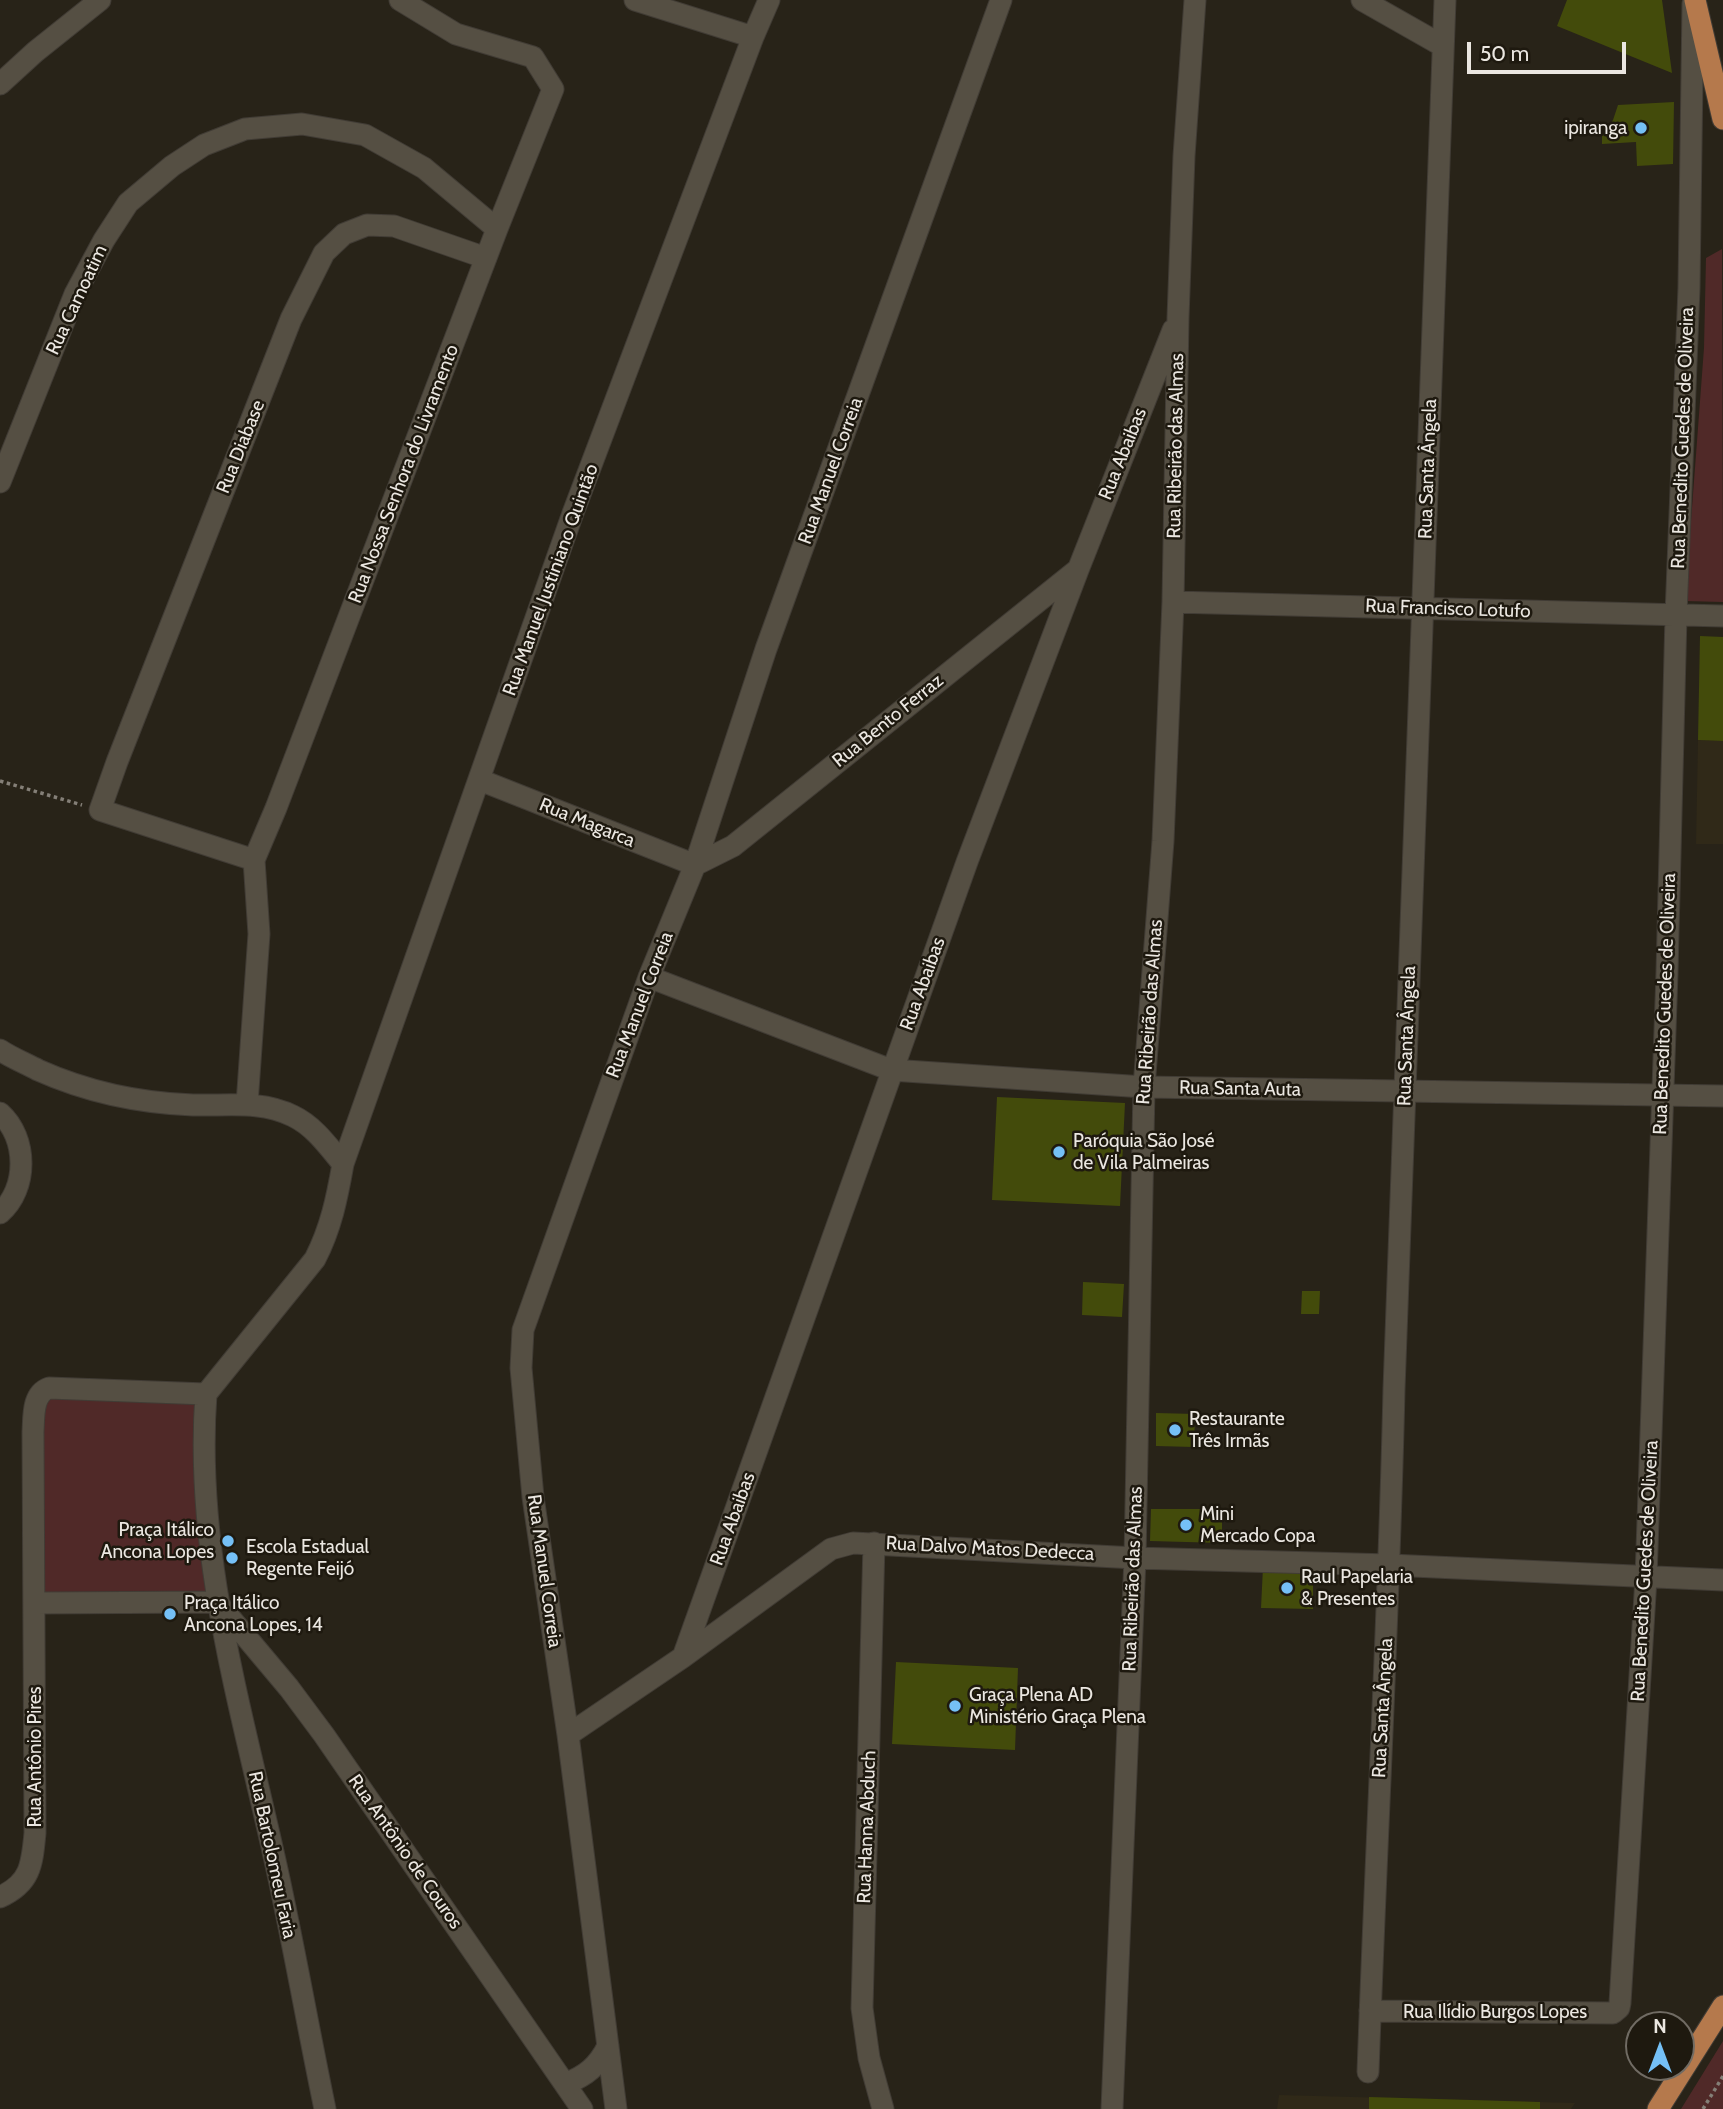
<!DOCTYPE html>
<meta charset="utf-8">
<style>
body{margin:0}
#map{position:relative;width:1723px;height:2109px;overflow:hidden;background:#282318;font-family:Cabin,sans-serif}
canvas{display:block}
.north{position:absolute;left:1625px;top:2011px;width:70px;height:70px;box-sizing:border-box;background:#1e190f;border:2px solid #706b63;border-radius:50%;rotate:0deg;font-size:19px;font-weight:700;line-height:28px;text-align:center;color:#ebe7e1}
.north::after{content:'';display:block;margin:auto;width:24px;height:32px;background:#75c0f6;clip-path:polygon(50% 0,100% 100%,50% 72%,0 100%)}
.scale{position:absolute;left:1467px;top:42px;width:159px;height:32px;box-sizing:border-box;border:4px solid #ebe7e1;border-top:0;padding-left:9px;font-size:21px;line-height:24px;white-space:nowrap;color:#ebe7e1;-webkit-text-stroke:5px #1e190f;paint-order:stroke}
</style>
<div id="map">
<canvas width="1723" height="2109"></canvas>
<div class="north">N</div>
<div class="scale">50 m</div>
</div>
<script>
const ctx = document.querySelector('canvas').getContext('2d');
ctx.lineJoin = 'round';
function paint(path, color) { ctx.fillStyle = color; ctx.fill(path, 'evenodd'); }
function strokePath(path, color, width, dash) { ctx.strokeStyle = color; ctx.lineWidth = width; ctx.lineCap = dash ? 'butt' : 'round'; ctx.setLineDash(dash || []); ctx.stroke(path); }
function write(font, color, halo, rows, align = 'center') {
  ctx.font = font + ' Cabin,sans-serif'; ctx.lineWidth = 5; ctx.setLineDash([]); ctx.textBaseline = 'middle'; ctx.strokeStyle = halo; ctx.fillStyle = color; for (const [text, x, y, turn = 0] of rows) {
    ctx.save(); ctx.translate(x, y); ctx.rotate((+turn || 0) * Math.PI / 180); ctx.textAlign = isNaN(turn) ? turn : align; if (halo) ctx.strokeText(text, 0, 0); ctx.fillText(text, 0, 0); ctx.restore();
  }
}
const built = new Path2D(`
 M1698,740L1723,741V844H1696Z
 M1279,2095L1575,2103L1571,2109H1277Z`);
const green = new Path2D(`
 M1722,249L1723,602L1685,601L1704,348L1706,258Z
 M42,1390L206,1394L217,1602L34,1603Z
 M1723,2041V2109H1681Z`);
const building = new Path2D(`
 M1567,0H1662L1672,73L1557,26Z
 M1674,102L1673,164L1637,166L1636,142L1602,144V136L1613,120L1618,105Z
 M1700,636L1723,637V741L1698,740Z
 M997,1097L1125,1103L1120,1206L992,1200Z
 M1083,1282L1124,1284L1122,1317L1082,1315Z
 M1302,1291H1320L1319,1314H1301Z
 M1156,1413L1195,1414L1194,1447L1156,1446Z
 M1151,1509H1222V1543L1150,1541Z
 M1263,1567L1313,1568V1609L1261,1608Z
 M896,1662L1018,1668L1015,1750L892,1744Z
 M1369,2097L1540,2102V2109H1369Z`);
const path = new Path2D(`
 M0,781L82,805
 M1703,2109L1723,2076`);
const minor = new Path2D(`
 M635,0L753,37
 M1362,0L1443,46
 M0,84L35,52L100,0
 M0,482L75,294L104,240L128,203L172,166L204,145L245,129L302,124L365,135L424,168L497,229
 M1173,602L1723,616
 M480,780L695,865L733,846L1076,571
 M254,860L100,810L117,762L291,319L324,253L344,234L367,225L394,226L486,258
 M649,977L891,1070L1144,1087L1723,1096
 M0,1050C12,1058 25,1063 38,1070C87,1092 138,1103 193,1105C227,1106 261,1100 293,1116C314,1126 328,1146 343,1164C337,1198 331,1228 315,1259L206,1394
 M247,1104L259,934L254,860L276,808L497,229L553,89L533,57L456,34L400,0
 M0,1113C28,1138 28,1189 0,1213
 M343,1164L573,513L753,37L769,0
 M206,1394C194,1555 242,1710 276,1865C294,1946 308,2028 325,2109
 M874,1543L862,2008L869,2058L883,2109
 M34,1603L217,1602
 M221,1607L289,1688L324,1735L582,2109
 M683,1657L967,862L1078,570L1173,330
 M568,1735L683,1657L831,1549L853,1543L1135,1558L1390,1565L1723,1580
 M0,1897C31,1883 32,1864 35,1833L33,1432C34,1417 32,1394 49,1388L206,1394
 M1370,2011L1613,2013L1619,2008L1620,2003L1646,1578L1667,973L1676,615L1689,288L1693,4
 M1368,2072C1376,1844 1389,1617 1394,1389L1445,0
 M565,2084C586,2076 598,2066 608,2046
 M616,2109L568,1735L533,1497L521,1368L523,1330L649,977L695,865L766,649L1001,0
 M1112,2109L1135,1558L1144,1087L1163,841L1173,602L1178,318L1184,156L1195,0`);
const major = new Path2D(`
 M1695,0L1723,119
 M1658,2109L1723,2006`);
const markers = [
 [1641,128,7,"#75c0f6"],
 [1059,1152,7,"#75c0f6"],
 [1175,1430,7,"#75c0f6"],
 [1186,1525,7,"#75c0f6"],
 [228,1541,7,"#75c0f6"],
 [232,1558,7,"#75c0f6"],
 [1287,1588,7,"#75c0f6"],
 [170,1614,7,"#75c0f6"],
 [955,1706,7,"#75c0f6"]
];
const poiNames = [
 ["ipiranga",1627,128,"right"],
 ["Paróquia São José",1073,1141],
 ["de Vila Palmeiras",1073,1163],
 ["Restaurante",1189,1419],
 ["Três Irmãs",1189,1441],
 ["Mini",1200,1514],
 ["Mercado Copa",1200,1536],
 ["Praça Itálico",214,1530,"right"],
 ["Ancona Lopes",214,1552,"right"],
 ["Escola Estadual",246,1547],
 ["Regente Feijó",246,1569],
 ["Raul Papelaria",1301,1577],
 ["& Presentes",1301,1599],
 ["Praça Itálico",184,1603],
 ["Ancona Lopes, 14",184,1625],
 ["Graça Plena AD",969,1695],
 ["Ministério Graça Plena",969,1717]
];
const streetNames = [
 ["Rua Camoatim",77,300,-65],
 ["Rua Benedito Guedes de Oliveira",1683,438,-88],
 ["Rua Ribeirão das Almas",1176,446,-89],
 ["Rua Diabase",241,447,-68],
 ["Rua Abaibas",1123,454,-68],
 ["Rua Santa Ângela",1428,469,-88],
 ["Rua Manuel Correia",831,471,-70],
 ["Rua Nossa Senhora do Livramento",404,474,-69],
 ["Rua Manuel Justiniano Quintão",551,580,-70],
 ["Rua Francisco Lotufo",1448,609,2],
 ["Rua Bento Ferraz",888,721,-39],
 ["Rua Magarca",587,823,22],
 ["Rua Abaibas",923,984,-70],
 ["Rua Benedito Guedes de Oliveira",1665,1004,-88],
 ["Rua Manuel Correia",640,1005,-69],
 ["Rua Ribeirão das Almas",1150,1012,-86],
 ["Rua Santa Ângela",1407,1036,-88],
 ["Rua Santa Auta",1240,1089,1],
 ["Rua Abaibas",733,1519,-70],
 ["Rua Dalvo Matos Dedecca",990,1549,3],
 ["Rua Manuel Correia",544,1571,82],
 ["Rua Benedito Guedes de Oliveira",1645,1571,-87],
 ["Rua Ribeirão das Almas",1133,1579,-88],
 ["Rua Santa Ângela",1383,1708,-87],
 ["Rua Antônio Pires",35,1757,-90],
 ["Rua Hanna Abduch",867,1827,-88],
 ["Rua Antônio de Couros",405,1852,55],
 ["Rua Bartolomeu Faria",272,1855,78],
 ["Rua Ilídio Burgos Lopes",1495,2012]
];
paint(built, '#302918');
paint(green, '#502928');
paint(building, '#434b0b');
strokePath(minor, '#413c35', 23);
strokePath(major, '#413c35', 23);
strokePath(path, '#847f77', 3.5, [3.5, 3.5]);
strokePath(minor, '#554f43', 21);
strokePath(major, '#b5794c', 21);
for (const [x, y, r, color] of markers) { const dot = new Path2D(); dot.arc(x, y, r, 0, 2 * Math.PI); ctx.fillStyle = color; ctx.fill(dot); strokePath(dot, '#1e190f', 2.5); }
write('19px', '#ebe7e1', '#1e190f', poiNames, 'left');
write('19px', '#ebe7e1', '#1e190f', streetNames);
</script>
